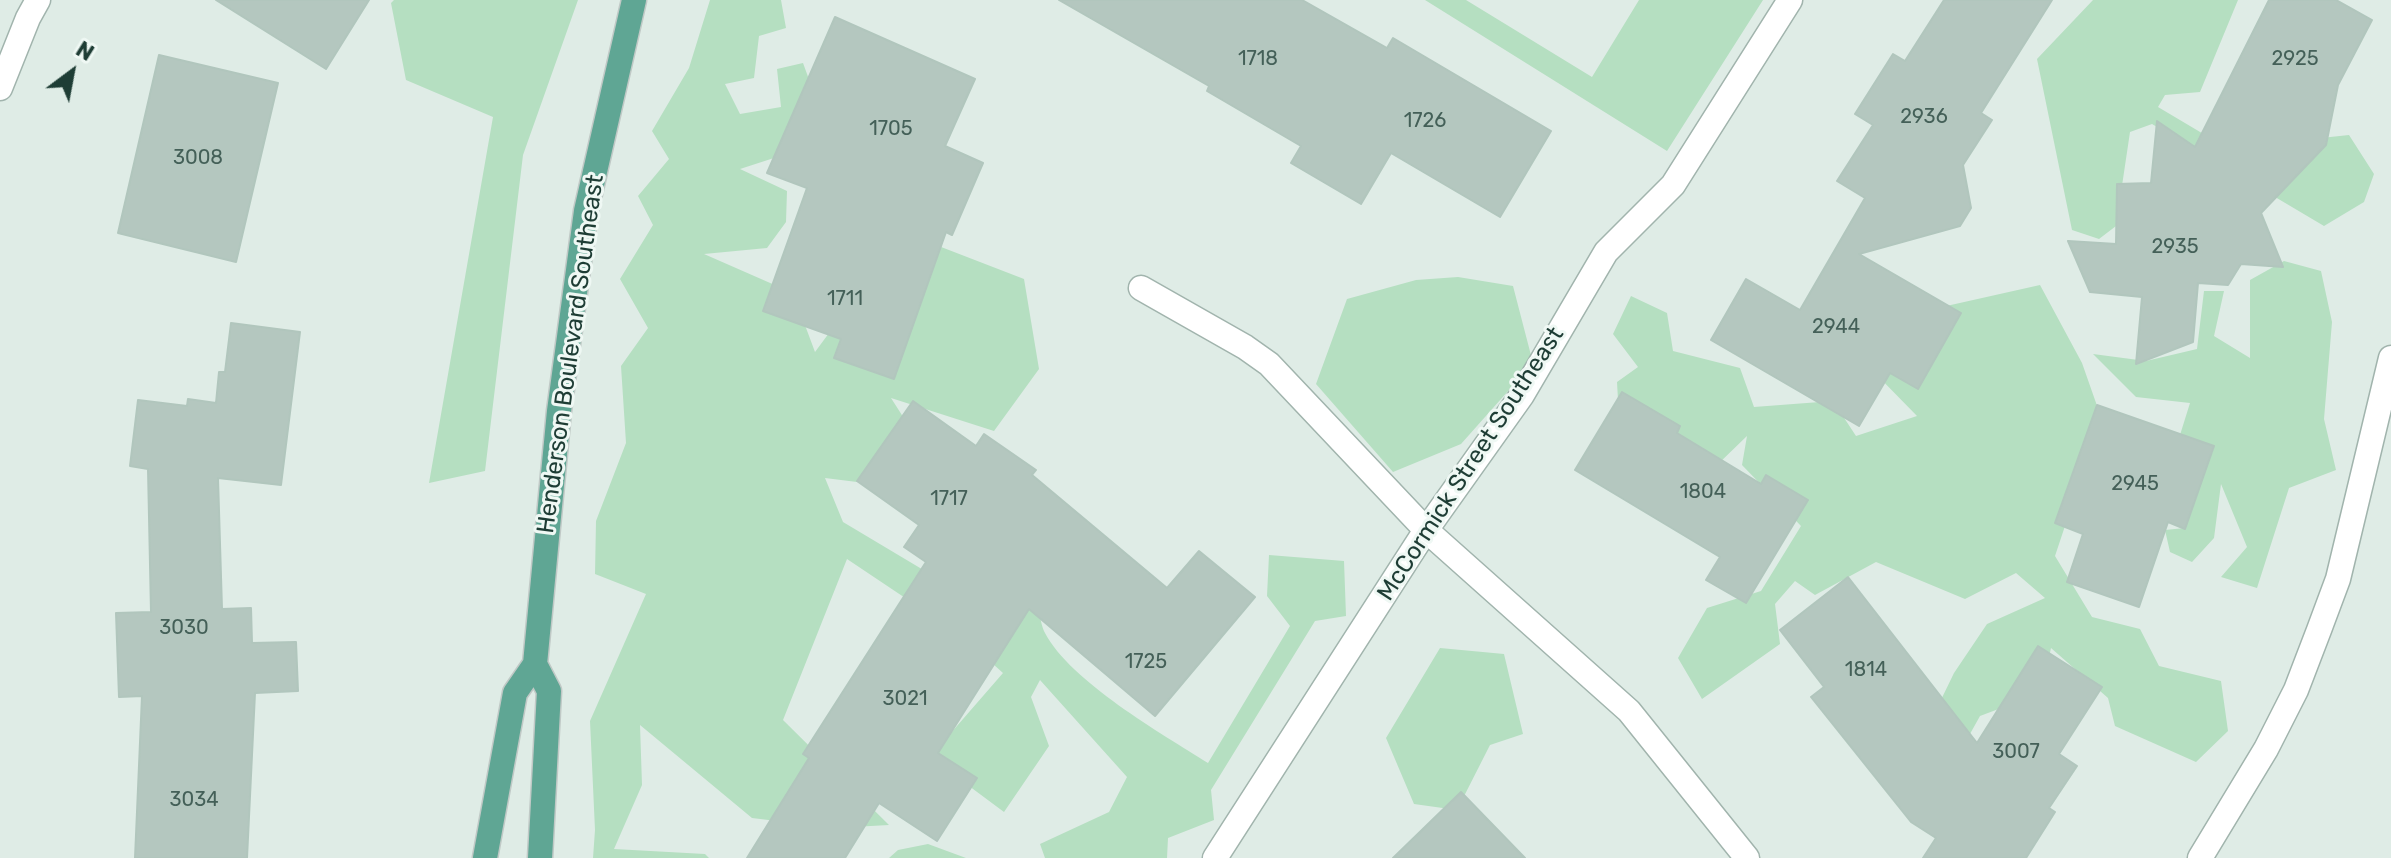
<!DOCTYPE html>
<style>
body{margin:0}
#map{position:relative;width:2391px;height:858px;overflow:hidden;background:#dfece6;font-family:Rubik,sans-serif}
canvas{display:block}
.north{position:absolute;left:32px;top:32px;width:80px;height:80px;-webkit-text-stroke:6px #eff8f4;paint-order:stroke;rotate:32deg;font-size:22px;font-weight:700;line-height:32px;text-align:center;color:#1e3d35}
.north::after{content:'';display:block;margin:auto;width:28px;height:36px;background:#1e3d35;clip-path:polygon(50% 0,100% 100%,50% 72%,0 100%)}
</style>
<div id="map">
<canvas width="2391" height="858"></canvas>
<div class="north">N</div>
</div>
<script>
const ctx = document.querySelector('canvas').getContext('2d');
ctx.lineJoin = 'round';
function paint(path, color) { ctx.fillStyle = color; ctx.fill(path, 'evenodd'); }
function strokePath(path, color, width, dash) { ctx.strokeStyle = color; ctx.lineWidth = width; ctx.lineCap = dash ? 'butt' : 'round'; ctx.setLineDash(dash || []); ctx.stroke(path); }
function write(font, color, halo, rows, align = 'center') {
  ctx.font = font + ' Rubik,sans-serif'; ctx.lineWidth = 6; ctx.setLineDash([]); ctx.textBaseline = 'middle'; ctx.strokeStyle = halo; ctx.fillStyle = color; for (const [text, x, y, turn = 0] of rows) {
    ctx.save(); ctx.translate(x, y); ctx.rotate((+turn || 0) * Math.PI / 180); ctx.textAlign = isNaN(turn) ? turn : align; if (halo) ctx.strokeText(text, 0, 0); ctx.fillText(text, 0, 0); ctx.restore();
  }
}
const green = new Path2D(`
 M394,0H578L523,155L485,471L429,483L493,117L406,80L391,3Z
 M710,0H781L786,28L759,36L754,78L725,84L740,114L781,107L777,69L803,63L822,115L814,145L740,169L787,191L786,222L767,248L704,254L793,293L815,352L849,306L923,240L1024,279L1039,369L994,431L891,398L907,423L881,485L825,478L843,522L972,599L1037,572C1039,590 1037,617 1045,633C1070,681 1162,734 1208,763L1290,626L1267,596L1269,555L1344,561L1346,616L1315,621L1211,790L1214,820L1168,838L1167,858H1045L1040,844L1109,812L1127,777L1040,680L1031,697L1049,746L1004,812L930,757L1003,673L962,636L847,559L783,720L889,825L834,828L752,818L640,725L642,785L614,849L705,854L709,858H593L595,830L590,721L646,594L595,574L596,521L626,443L621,366L648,328L620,279L653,225L638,196L669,159L652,131L689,68Z
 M1425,0H1466L1592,77L1639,0H1763L1667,151Z
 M2093,0H2238L2200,92L2165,95L2158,107L2286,183L2321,138L2349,135L2374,174L2364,202L2324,226L2152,124L2130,132L2116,226L2099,239L2072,230L2037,59Z
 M2284,261L2321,271L2332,322L2324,419L2336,470L2289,488L2257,588L2221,577L2247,547L2221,484L2214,538L2192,562L2170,552L2165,530L2185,528L2214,447L2180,435L2190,403L2136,397L2093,354L2146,361L2197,349L2204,291H2224L2214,336L2250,358V280Z
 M1458,277L1513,286L1533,363L1461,444L1393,472L1316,384L1347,299L1416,280Z
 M2040,285L2082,363L2108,437L2079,484L2055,556L2092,617L2140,629L2159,666L2221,681L2228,731L2196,762L2115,726L2108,698L2051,648L2041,693L1980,716L1951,768L1921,741L1954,673L1987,624L2045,598L2016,573L1965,599L1876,562L1815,595L1795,581L1775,604L1780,644L1702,699L1678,658L1707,608L1761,591L1801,526L1742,465L1747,436L1716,466L1621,454L1617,382L1638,367L1613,334L1631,296L1667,313L1673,351L1740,368L1754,407L1833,401L1856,436L1917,416L1871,369L1933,309Z
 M1440,648L1504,654L1523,734L1490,745L1457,810L1414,804L1386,738Z
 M928,844L966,858H889L898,850Z`);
const building = new Path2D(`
 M216,0H369L326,69Z
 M1059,0H1302L1387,48L1393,38L1551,131L1500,217L1391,153L1361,204L1291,163L1301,146L1207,91L1209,86Z
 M1944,0H2052L1981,113L1992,120L1963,165L1971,208L1960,226L1859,254L1961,313L1918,389L1890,373L1859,426L1711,340L1746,279L1800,310L1865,198L1837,181L1873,125L1855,114L1893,54L1905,61Z
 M2269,0H2336L2372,20L2338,85L2326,145L2261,213L2283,267L2241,264L2228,285L2198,283L2193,342L2136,364L2142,297L2090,292L2068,241L2116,244L2117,184L2151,183L2157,121L2195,147Z
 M835,17L975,79L945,146L983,163L952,235L946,232L894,379L834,358L841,339L763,311L807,188L767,173Z
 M159,55L278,83L236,262L118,233Z
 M231,323L300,332L281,485L218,478L222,609L251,608L252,643L296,642L298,691L255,693L247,858H135L142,696L119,697L116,613L151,612L148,469L130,466L138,400L187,406L188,399L216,403L219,372H225Z
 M1622,392L1680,426L1677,433L1761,484L1766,475L1808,500L1746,603L1706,580L1720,557L1575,470Z
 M913,401L976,446L984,434L1036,470L1032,475L1167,588L1199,551L1255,597L1155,716L1029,609L938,753L977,778L937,841L879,803L845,858H747L809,758L803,754L926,562L904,547L919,525L857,481Z
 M2097,405L2214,446L2185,529L2168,522L2139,607L2067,582L2083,534L2055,523Z
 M1848,577L1977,743L2038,646L2102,687L2059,754L2077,766L2049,808L2055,812L2026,858H1923L1936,838L1911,822L1811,697L1824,687L1780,630Z
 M1461,792L1525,858H1393Z`);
const minor = new Path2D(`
 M0,88L28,18L38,0
 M1141,288L1245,347L1269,364L1426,530L1629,711L1747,858
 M1215,858L1426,530L1522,395L1606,252L1673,185L1790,0
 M2200,858L2266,749L2296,690L2319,630L2338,579L2391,358`);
const major = new Path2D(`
 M535,664L549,691L540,858
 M485,858L515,693L535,664L559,411L586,211L634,0`);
const numberNames = [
 ["1718",1258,59],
 ["2925",2295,59],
 ["2936",1924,117],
 ["1726",1425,121],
 ["1705",891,129],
 ["3008",198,158],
 ["2935",2175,247],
 ["1711",845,299],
 ["2944",1836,327],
 ["2945",2135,484],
 ["1804",1703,492],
 ["1717",949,499],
 ["3030",184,628],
 ["1725",1146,662],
 ["1814",1866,670],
 ["3021",905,699],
 ["3007",2016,752],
 ["3034",194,800]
];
const streetNames = [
 ["Henderson Boulevard Southeast",571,354,-82],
 ["McCormick Street Southeast",1471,464,-57]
];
paint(green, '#b5dfc1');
paint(building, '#b4c7bf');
strokePath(building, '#b1c6bd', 2);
strokePath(minor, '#a1b4ad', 27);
strokePath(major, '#c0c9c6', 27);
strokePath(minor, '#fff', 24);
strokePath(major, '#5fa694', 24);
write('20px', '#446058', null, numberNames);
write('24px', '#1e3d35', '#eff8f4', streetNames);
</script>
